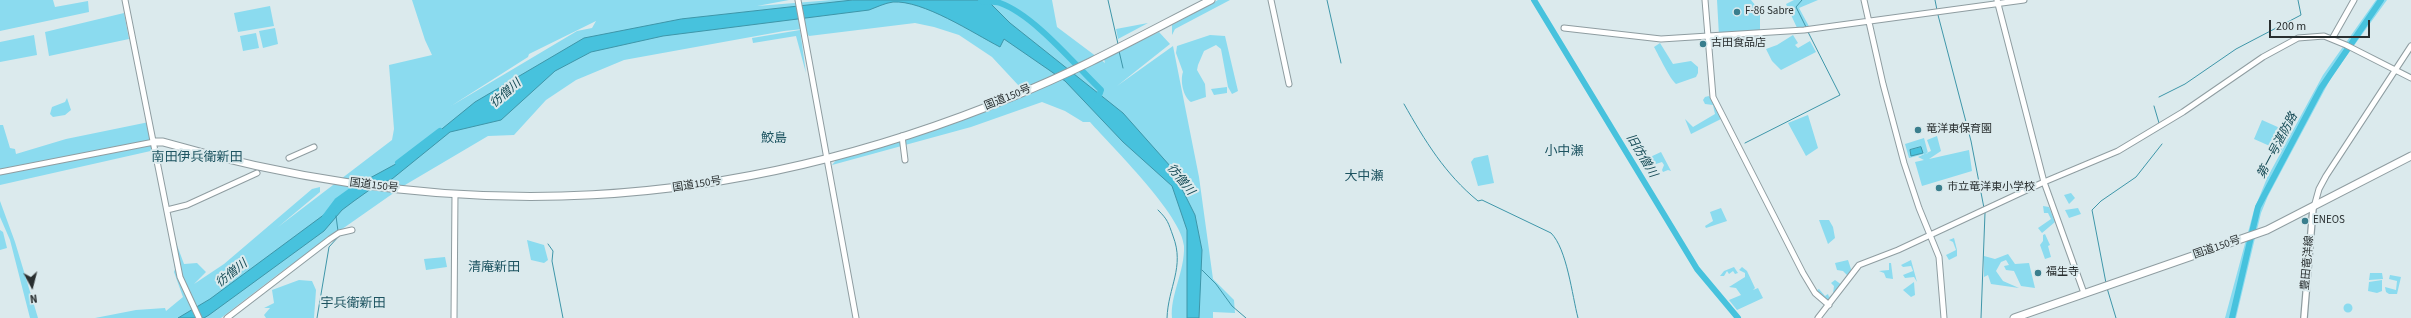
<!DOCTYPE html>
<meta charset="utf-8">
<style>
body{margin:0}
#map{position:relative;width:2411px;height:318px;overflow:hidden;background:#dbeaed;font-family:"Source Sans 3",sans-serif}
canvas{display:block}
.north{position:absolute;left:12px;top:266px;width:40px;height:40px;-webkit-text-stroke:3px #dbeaed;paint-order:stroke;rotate:173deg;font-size:11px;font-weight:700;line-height:16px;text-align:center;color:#282e2f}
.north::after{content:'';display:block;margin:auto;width:14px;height:18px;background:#282e2f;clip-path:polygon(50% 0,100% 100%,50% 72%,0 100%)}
.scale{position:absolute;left:2269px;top:20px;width:101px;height:18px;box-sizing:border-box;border:2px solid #282e2f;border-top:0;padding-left:5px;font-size:12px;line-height:14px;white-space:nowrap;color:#282e2f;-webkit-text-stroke:3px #dbeaed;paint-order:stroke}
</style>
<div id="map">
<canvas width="2411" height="318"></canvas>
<div class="north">N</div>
<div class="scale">200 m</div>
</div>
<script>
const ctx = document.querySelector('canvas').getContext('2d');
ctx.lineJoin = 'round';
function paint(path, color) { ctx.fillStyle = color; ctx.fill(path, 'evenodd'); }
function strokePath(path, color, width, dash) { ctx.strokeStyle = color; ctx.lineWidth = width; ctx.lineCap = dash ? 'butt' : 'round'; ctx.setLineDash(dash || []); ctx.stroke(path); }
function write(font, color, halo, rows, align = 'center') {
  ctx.font = font + ' "Source Sans 3","Noto Sans JP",sans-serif'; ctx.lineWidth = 4; ctx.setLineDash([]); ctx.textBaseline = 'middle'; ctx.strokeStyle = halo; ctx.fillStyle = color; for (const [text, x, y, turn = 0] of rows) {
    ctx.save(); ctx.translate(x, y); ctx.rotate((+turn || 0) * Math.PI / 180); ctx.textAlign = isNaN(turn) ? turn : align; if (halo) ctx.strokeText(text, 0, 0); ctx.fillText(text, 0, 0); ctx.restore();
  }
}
const green = new Path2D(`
 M0,0H53L55,7L88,1L89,12L0,31Z
 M412,0H789L757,6L832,0H1052L1057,27L1105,63L1104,59L1159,32L1170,44L1117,86L1173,46L1199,177L1213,279L1234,300L1235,313L1213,312V318H1172C1170,295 1185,271 1184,246C1182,215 1112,147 1090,122H1083L1065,111L1042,102L971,127L832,165L838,158L982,112L1036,90L1029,86H1019L992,57L959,35L934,27L915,23L809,36L803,29L784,31L624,60L576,80L546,100L514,135L488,136L405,185L285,269L221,318H95L136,310L165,308L166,311L183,297L174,272L175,269L165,213L184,264L197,263L206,272L194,284L224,264L312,189L320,187V192L278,227L392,140L394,129L389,65L432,55L425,40ZM596,21L592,28L577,31L451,106L528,57L529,54Z
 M1218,0H1230L1175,29L1172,35V25Z
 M1717,0H1751L1760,11V33L1719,36Z
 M1794,0H1818L1799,8L1811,30H1798L1786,4Z
 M2376,0H2387L2332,76L2268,196L2261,213L2236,318H2225L2254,210L2267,178L2323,75Z
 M270,6L274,26L238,32L234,13Z
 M124,13L129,39L49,56L45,32Z
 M1148,23L1118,39L1116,29Z
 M275,28L278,44L263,48L259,31Z
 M800,30L806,73L796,36L753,43L752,38Z
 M256,33L259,48L243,51L240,36Z
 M34,35L37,55L0,62V42Z
 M1210,35L1225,36L1238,91L1232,94L1228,87L1221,49L1216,45L1204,51L1198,65L1197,70L1205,84L1206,97L1191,102C1183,97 1180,80 1183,72L1176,53L1177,46Z
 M1793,35L1798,43L1795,45L1798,48L1810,41L1816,52L1781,70L1772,61L1766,49L1777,45Z
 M1660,43L1673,64L1691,61L1698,67V73L1696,77L1676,84C1670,79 1659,56 1654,47Z
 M1227,87V93L1214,95L1211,89Z
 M1709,96L1723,118L1691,134L1685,119L1693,127L1715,114L1713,105L1705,104L1703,100L1705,97Z
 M67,98L71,110L65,115L53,117L50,114L52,107L65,102Z
 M1808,115L1818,148L1806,156L1788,123Z
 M2262,120L2291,133L2281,151L2254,139Z
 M149,122L155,150L0,185V125H3L10,148L15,149L16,154L66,139Z
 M1937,136L1941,151L1929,159L1969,150L1972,171L1922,186L1915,162L1924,160L1918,157L1931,151L1927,140Z
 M1924,138L1928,153L1909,158L1905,144Z
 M1661,152L1671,171L1668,170L1663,172L1662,170L1664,165L1662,162L1653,165L1648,158Z
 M1488,155L1494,183L1478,186L1471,162L1474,158Z
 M2071,193L2075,198L2069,204L2064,195Z
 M0,201L15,242L38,318H30L10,240L0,217Z
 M2043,206L2049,207L2055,222L2042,233L2038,228L2051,219L2048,213H2044Z
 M1721,208L1727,221L1706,228L1705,226L1713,221L1710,212Z
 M2078,208L2081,214L2069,218L2065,210Z
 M1819,220H1829L1833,227L1835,238L1828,244Z
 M0,230L3,232L7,248L0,250Z
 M2045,234L2050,245L2048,246L2051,257L2045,259L2040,245L2043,241V235Z
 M1954,238L1957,250V256L1949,260L1946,255L1956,250L1953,242L1949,240Z
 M527,240L544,245L548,260L544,263L531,260Z
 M2008,254L2015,264L2029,263L2035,288L2021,286L2014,271L2006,270L2004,266L2009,265L2006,260L2001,262L1996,271L2003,281L2019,288L1991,284L1988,275L1984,277V256L1995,259Z
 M445,257L447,267L426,270L424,259Z
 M1848,260L1852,272L1848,276L1843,271L1837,270L1835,263Z
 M1911,260L1917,282L1914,277L1905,278L1903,275L1913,271L1911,266L1903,267L1901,265Z
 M1889,263H1891L1893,279L1886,278L1884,273L1879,271L1889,270Z
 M1734,267L1738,273L1735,274L1733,271L1729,274L1727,271L1724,276H1720L1724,271Z
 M1742,267L1747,271L1755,288L1753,290L1758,288L1763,298L1737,310L1729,300L1741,295L1736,288L1729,287L1745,277V273L1739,270Z
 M2370,273H2382L2383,279L2369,280Z
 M2390,275L2401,277L2397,294H2389L2386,292L2385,287L2396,290L2397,281L2389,279Z
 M299,280L312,281L316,290L314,318H266L264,315L270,308H264L274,303L272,290Z
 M1835,280L1842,285L1829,305L1817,290L1819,289L1825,296L1828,294L1829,297L1833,294L1834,286L1831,283Z
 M2382,280V291L2377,293L2368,291L2369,282Z
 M1914,282L1915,295L1911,297L1903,290Z
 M2343.5 308a4.5 4.5 0 1 1 9 0a4.5 4.5 0 1 1-9 0Z`);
const water = new Path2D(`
 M853,0H987L1010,23L1123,113L1171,167L1195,215L1202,250L1199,318H1187V230L1172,186L1123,142L1065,81L1004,39L1000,47C973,33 923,0 893,2C885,3 877,7 869,10L663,36L591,52L555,71L501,120L450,132L392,179L375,186L354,201L342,210L324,231L209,315L204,318H178L210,299L329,211L357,185L405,159L475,102L584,38L681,19Z
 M1921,147L1923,153L1911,156L1910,150Z`);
const stream = new Path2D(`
 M1108,0L1118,44
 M1327,0L1341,63
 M1802,0L1796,7L1806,27
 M1935,0L1937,10
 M1938,15L1971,141L1984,208
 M1119,51L1123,68
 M2159,97L2185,84L2236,49L2301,15L2298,0
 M1404,104C1425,141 1445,174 1478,201L1482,200L1551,233C1567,249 1572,295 1578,318
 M2154,106L2159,123
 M1745,143L1840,95L1808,32
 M1158,210C1168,220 1168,222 1173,236C1185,267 1168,287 1167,318
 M336,216L338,231
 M548,244L553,251L552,261L563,318
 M1202,270L1216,284L1232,306L1246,318
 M2106,283L2092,210L2101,201L2136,177L2162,144
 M2107,288L2116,318
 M317,318L329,247L339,236
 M1981,318L1985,213`);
const river = new Path2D(`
 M1534,0L1697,269L1738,318
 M981,1C987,2 994,1 1000,3C1034,15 1074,64 1101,90L1097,101
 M398,163L440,131
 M325,217L337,201L362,183
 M2232,318L2258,207L2321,88L2381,0`);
const tertiary = new Path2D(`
 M125,0L180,277L199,318
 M798,0L856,318
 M1271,0L1289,84
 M1705,0L1713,97L1803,273L1815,293L1829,305
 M1864,0L1883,84L1904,163L1919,208L1939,257L1944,318
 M1997,0L2044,182L2084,293
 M1564,28L1661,39L1724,35L1804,30L2024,0
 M2332,39L2354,0
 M902,136L905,160
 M289,158L314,147
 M0,172L154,142
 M2314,207L2319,189L2326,176L2411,46
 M167,210L187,205L257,173
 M227,318L330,239L339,233L352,230
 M454,318L455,194
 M1818,318L1859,265L1898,250L2044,182L2118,151L2183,112L2263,57L2298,38L2324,36L2346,45L2411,78`);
const secondary = new Path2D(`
 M2304,318L2313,208`);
const trunk = new Path2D(`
 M154,142H163C457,227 731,213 1014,96C1082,69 1146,33 1211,0
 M2014,318L2267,230L2411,156`);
const markers = [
 [1737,12,4,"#3a7e8d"],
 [1703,44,4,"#3a7e8d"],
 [1918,130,4,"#3a7e8d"],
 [1939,188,4,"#3a7e8d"],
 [2305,221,4,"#3a7e8d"],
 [2038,273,4,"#3a7e8d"]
];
const poiNames = [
 ["F-86 Sabre",1745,12],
 ["古田食品店",1711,44],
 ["竜洋東保育園",1926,130],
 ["市立竜洋東小学校",1947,188],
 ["ENEOS",2313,221],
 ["福生寺",2046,273]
];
const streetNames = [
 ["国道150号",1008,98,-22],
 ["国道150号",697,185,-9],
 ["国道150号",374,186,7],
 ["国道150号",2217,248,-19],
 ["豊田竜洋線",2308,263,-85]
];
const waterNames = [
 ["彷僧川",506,94,-41],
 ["第一号湛防路",2278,146,-62],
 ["旧彷僧川",1641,156,59],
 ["彷僧川",1180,180,51],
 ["彷僧川",232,274,-38]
];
const quarterNames = [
 ["鮫島",774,139],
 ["小中瀬",1564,152],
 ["南田伊兵衛新田",197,158],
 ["大中瀬",1364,177],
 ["清庵新田",494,268],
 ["宇兵衛新田",353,304]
];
paint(green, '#8bdbef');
paint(water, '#47c2dd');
strokePath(water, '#3e96a9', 1);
strokePath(stream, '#3e96a9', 1);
strokePath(river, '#47c2dd', 6);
strokePath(tertiary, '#8f9da1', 7);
strokePath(secondary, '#8f9da1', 8);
strokePath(trunk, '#8f9da1', 9);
strokePath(tertiary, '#fff', 5);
strokePath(secondary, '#fff', 5.5);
strokePath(trunk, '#fff', 7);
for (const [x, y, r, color] of markers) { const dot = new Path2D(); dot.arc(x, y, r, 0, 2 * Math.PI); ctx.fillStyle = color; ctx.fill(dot); strokePath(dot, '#dbeaed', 1.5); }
write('11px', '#282e2f', '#dbeaed', poiNames, 'left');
write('11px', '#282e2f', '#dbeaed', streetNames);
write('italic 12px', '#154a55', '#dbeaed', waterNames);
write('13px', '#1c5360', '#dbeaed', quarterNames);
</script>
